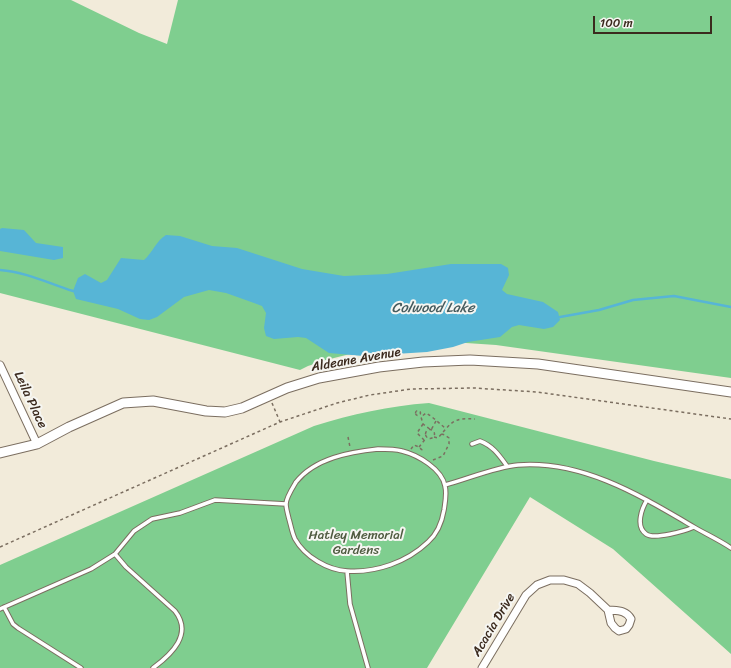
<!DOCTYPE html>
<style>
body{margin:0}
#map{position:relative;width:731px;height:668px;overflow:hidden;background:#f2ebda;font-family:Sriracha,sans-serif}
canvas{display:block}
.scale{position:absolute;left:593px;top:16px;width:119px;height:18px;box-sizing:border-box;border:2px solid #3b2a1e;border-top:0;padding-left:5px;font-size:12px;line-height:14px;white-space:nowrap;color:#3b2a1e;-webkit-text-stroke:3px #f6f6f2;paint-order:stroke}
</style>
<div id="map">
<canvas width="731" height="668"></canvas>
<div class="scale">100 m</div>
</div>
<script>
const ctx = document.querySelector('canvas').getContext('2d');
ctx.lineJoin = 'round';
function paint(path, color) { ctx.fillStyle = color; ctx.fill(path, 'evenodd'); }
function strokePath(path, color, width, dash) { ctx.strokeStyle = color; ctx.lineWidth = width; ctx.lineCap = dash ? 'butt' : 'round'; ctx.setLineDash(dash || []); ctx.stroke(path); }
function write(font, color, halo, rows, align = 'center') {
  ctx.font = font + ' Sriracha,sans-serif'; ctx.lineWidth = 4; ctx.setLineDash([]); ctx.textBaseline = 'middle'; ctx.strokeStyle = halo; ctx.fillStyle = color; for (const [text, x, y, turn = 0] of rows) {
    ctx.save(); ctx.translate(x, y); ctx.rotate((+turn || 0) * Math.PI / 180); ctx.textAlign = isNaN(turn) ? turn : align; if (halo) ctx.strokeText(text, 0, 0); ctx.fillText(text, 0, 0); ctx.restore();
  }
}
const green = new Path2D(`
 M0,0H71L139,33L167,44L178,0H731V378L496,345L451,342L366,350L326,360L308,366L300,370L0,293Z
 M429,403L654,461L731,479V654L613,549L530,497L427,668H0V565L314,426C352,414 389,406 429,403Z`);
const water = new Path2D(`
 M2,228L24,230L36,243L63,247V258L54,260L0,251V229Z
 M166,235L180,236L212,246L237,248L302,269L344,276L387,274L451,264H501L508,268L509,275L502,290L507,294L543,302L558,312L560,320L553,327L544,329L519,325L512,327L500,337L468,342L453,347L427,352L363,356L329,353L306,338L298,337L274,339L266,336L264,328L266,313L262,306L254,303L226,293L209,290L184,297L157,317L149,320L140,319L118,309L76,299L73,291L78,278L85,274L101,283L107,280L121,258L144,260C153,252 156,241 166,235Z`);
const stream = new Path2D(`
 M0,270C26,272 48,283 73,291
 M560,317L599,310L633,300L674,296L731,307`);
const path = new Path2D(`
 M272,403L280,422
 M415.5 413a2.5 2.5 0 1 1 5 0a2.5 2.5 0 1 1-5 0Z
 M436,421L431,430L423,424L421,417L426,413C433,417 439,423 445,428
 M423,424L417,433L424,440
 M425.5 434a4.5 4.5 0 1 1 9 0a4.5 4.5 0 1 1-9 0Z
 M348,437L350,447
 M434,437L438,438C451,423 453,417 475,419
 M419,447L427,437
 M411,449L414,445L419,447L422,450V453
 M433,460L443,456L449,444V438L445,435L441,434
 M0,547L280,422L337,403L370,395L411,389L474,388L537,392L731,419`);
const service = new Path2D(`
 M472,444L480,441C493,446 499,455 507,466
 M378,449C387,449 395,449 402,451C418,455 442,469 445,486C447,494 445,503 444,510C442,522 437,534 428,542C407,562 376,573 347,571C328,570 305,557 295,539C292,533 291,526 289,519C288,515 286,508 286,504C286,498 293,487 296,482C315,458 350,452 378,449Z
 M445,485C468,479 495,467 518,465C583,460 641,496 694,527C706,534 719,540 731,548
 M647,500C642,508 635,526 646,534C654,540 685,531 694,527
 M115,554L126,567L175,611C193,634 172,654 153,668
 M347,571L350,604L368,668
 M4,607L13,624L18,628L81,668
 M0,609L91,569L115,554L134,531L152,519L180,513L215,500L286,504`);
const minor = new Path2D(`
 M0,365L37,444
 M482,668L526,595L537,585L550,580H564L578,584L590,593L608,610L611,623L615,628L619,631L626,629L629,625L631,619C626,610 618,611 608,610`);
const tertiary = new Path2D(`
 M0,453L37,444L69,427L123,403L153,401L206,411L225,412L242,408L287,388L319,378L379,367L423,362L470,360L538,364L731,392`);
const streetNames = [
 ["Aldeane Avenue",356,360,-10],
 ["Leila Place",30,400,65],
 ["Acacia Drive",494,625,-59]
];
const parkNames = [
 ["Hatley Memorial",356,536],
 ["Gardens",356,551]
];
const waterNames = [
 ["Colwood Lake",433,308]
];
paint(green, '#7fce8f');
paint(water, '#57b5d6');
strokePath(stream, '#57b5d6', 2.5);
strokePath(service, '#7b6e60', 5.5);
strokePath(minor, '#7b6e60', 9);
strokePath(tertiary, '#7b6e60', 11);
strokePath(path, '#7b6e60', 1.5, [3, 3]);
strokePath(service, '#fff', 3.5);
strokePath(minor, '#fff', 7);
strokePath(tertiary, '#fff', 9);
write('13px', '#3b2a1e', '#f6f6f2', streetNames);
write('13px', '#4f5b40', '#f6f6f2', parkNames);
write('italic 14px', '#455b5e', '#f6f6f2', waterNames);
</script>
